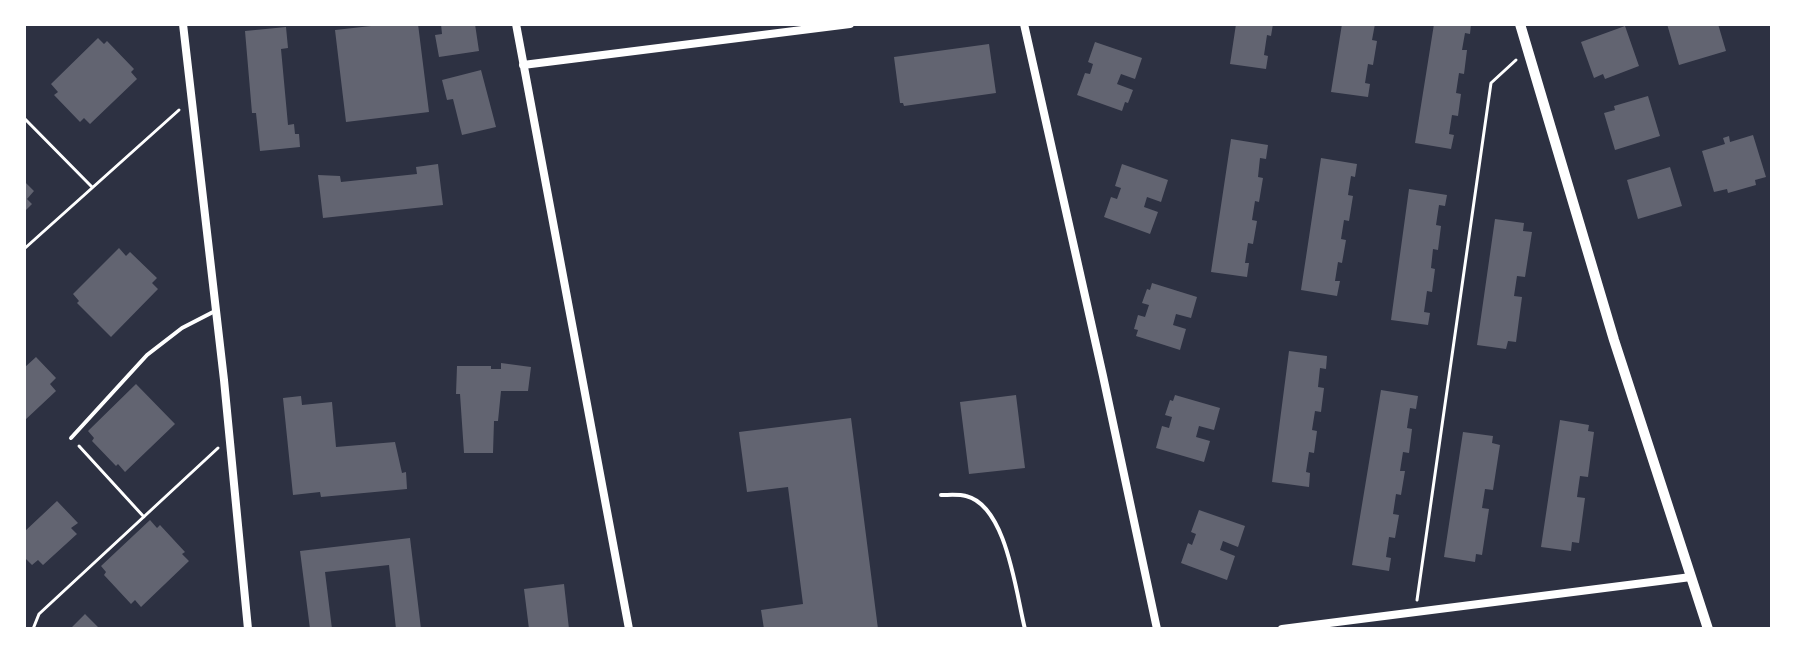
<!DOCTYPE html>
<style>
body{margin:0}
#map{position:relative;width:1796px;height:653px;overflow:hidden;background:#2d3142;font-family:"PT Sans Narrow",sans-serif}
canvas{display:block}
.frame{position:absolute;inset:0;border:26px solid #fff;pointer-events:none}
</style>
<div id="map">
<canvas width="1796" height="653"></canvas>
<div class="frame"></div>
</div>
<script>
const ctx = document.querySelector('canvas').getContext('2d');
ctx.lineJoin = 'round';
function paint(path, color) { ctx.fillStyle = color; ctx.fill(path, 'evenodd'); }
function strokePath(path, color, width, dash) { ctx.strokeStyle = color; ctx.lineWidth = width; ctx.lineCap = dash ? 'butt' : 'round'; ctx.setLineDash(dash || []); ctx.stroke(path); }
const building = new Path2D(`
 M389,24H418L429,112L346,122L335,30Z
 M441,24H475L479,51L439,57L435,35L442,34Z
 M1236,24H1273L1271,36L1267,35L1264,55L1268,56L1266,69L1230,64Z
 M1342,24H1375L1372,40L1377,41L1373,65L1368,64L1365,83L1370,84L1368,97L1331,92Z
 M1434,24H1471L1470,34L1465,33L1462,50H1467L1464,74L1459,73L1456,93L1461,94L1458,116L1452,115L1449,134L1454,135L1451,149L1415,143Z
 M1667,24H1718L1726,51L1679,65Z
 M1625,26L1639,66L1605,79L1603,74L1594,78L1581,42Z
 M286,27L288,48L281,49L288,125L294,124L295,134H299L300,147L260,151L256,113H252L245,31Z
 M98,38L104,44L107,41L134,69L131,72L137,79L90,124L84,118L80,122L54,95L58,92L51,84Z
 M1095,42L1142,58L1135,79L1121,74L1117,84L1133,90L1128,103L1125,102L1122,111L1077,95L1085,73L1090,74L1093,64L1088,62Z
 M989,44L996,93L904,106L903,103H900L894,57Z
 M481,70L496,127L462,135L453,99L447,100L442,80Z
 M1648,96L1660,136L1615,150L1604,113L1615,110L1614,106Z
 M1753,135L1766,177L1755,180L1756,185L1728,193L1727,189L1714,192L1702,151L1725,144L1723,138L1729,136L1730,142Z
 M1231,139L1268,145L1266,159L1260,158L1258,177L1263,178L1259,202L1255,201L1252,220L1257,221L1253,244L1248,243L1245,263H1249L1247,277L1211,272Z
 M1321,158L1357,164L1355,177L1351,176L1348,195L1353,196L1349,221L1344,220L1341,239L1346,240L1342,263L1338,262L1335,281H1340L1337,296L1301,290Z
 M438,164L443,205L323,218L318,175L340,176L341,182L417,174L416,167Z
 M1122,164L1168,180L1161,202L1147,197L1144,207L1158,212L1150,234L1104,217L1111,197L1117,199L1121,188L1115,186Z
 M1670,167L1682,206L1638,219L1627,180Z
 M24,181L34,191L27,199L32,204L24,212Z
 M1409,189L1447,195L1445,206L1439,205L1436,225L1441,226L1438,250L1433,249L1431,268L1435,269L1432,292L1427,291L1424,312L1430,313L1428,325L1391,320Z
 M1495,219L1524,223L1523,231L1532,232L1525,277L1517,276L1514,296L1522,297L1516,342L1508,341L1506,349L1477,345Z
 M119,248L126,256L130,252L157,278L152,283L158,289L111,337L77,303L79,301L73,294Z
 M1152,283L1197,297L1191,318L1176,314L1173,325L1186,329L1180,350L1136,336L1138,330L1134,329L1138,315L1145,317L1149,305L1142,303L1147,289L1150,290Z
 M1289,351L1327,356L1326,369L1320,368L1318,387L1324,388L1321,412L1315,411L1312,430L1317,431L1314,453L1309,452L1306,472L1310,473L1309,487L1272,482Z
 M36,357L56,378L50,384L56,391L24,421V368Z
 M501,363L531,367L528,391H501L498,421H494L493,453H464L460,394H456L457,366H491V369H501Z
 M136,384L175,424L125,472L118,464L116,466L92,441L94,438L88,431Z
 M1381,390L1418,396L1416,409L1410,408L1407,428L1412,429L1409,453L1403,452L1400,471H1405L1401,495L1396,494L1393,514L1399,515L1395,538L1389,537L1386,557L1391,558L1389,571L1352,565Z
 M1016,395L1025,468L969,474L960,402Z
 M1175,395L1220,408L1214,430L1199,426L1196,437L1210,441L1204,462L1156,448L1162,426L1169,428L1172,417L1165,415L1170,400L1173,401Z
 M301,396L302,405L332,402L336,447L395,442L402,473L406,472L407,489L321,497L320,492L293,495L283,398Z
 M851,418L878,629H764L761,610L803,604L788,487L747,492L739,432Z
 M1560,420L1589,425L1588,431L1594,432L1588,477L1580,476L1577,497L1585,498L1579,543L1572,542L1571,551L1541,547Z
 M1463,432L1493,436L1492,443L1500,445L1493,490L1485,489L1482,508L1489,509L1482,555L1476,554L1475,562L1444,557Z
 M57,501L78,523L71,528L77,534L43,565L38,560L32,565L24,557V532Z
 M1199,510L1245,526L1238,547L1223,541L1220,550L1235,556L1227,580L1181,563L1188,543L1192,545L1196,534L1191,532Z
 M150,520L157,528L160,525L185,552L182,554L189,561L141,607L135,600L131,604L104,575L106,572L101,566Z
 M410,538L421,629H396L389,565L325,572L332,629H310L300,551Z
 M564,584L569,629H529L524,589Z
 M85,614L100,629H70Z`);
const path = new Path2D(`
 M24,118L92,187
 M24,249L179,110
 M79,446L144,517
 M1417,600L1491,83L1516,60
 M33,629L39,614L218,448`);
const service = new Path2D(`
 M71,438L147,355L182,328L215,311
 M941,495C949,495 959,494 966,496C1007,506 1016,594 1025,629`);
const minor = new Path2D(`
 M183,24L224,380L248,629
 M516,24L629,629
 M1024,24L1103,376L1157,629
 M523,65L850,24
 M1282,629L1691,577`);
const tertiary = new Path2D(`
 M1520,24L1614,340L1708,629`);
paint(building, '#626471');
strokePath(path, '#fff', 3);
strokePath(service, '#fff', 4);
strokePath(minor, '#fff', 8);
strokePath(tertiary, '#fff', 10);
</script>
